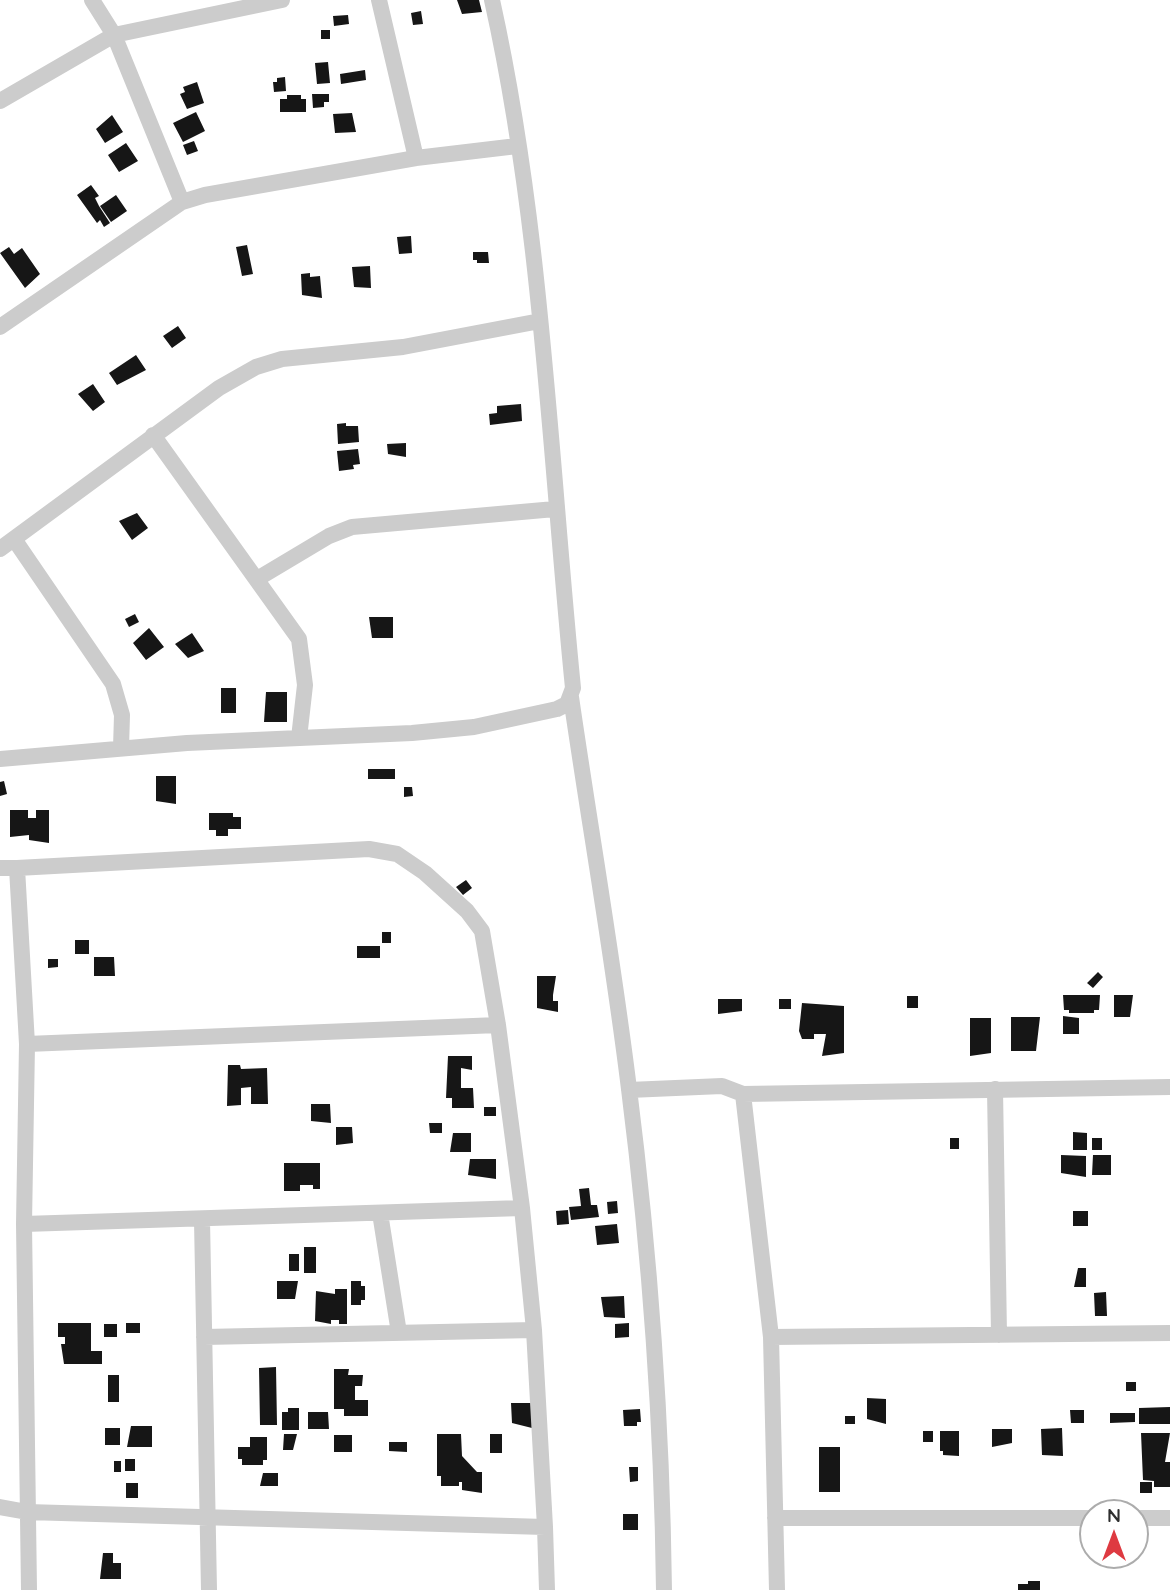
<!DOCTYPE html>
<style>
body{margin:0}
#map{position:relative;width:1170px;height:1590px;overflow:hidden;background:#fff;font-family:Quicksand,sans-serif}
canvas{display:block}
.north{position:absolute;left:1079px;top:1499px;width:70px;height:70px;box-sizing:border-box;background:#fff;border:2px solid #acacac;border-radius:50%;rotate:0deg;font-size:19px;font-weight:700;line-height:28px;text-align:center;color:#2f2f2f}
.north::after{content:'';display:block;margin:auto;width:24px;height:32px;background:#de3a41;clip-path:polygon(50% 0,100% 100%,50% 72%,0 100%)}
</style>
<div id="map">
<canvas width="1170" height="1590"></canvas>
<div class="north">N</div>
</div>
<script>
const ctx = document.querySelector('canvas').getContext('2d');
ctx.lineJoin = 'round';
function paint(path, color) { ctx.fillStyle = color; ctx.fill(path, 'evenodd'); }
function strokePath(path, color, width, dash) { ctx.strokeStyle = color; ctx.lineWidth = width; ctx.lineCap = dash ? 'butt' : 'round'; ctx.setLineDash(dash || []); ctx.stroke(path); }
const building = new Path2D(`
 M457,0H479L482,12L462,14Z
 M421,11L423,24L413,25L411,13Z
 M348,15L349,24L334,26L333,16Z
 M321,30H330V39H321Z
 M328,62L330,83L317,84L315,63Z
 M365,70L366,80L341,84L340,74Z
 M285,77L286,91L274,92L273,82H277V78Z
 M197,82L204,103L187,109L180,94L185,92L183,87Z
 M312,94H329V102H324V107L313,108Z
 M287,95H301V99H306V112H280V99H287Z
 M196,112L205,131L183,142L173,123Z
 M352,113L356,132L335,133L333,114Z
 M112,115L123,132L105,143L96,129Z
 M194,141L198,151L187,155L183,145Z
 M126,143L138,161L119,172L108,155Z
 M91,185L99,196L95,198L99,206L110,223L104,227L100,220L97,223L77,195Z
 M116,195L127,211L111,222L100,206Z
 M411,236L412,253L399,254L397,237Z
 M247,245L253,274L242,276L236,247Z
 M9,247L14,254L22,248L40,274L25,288L0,253Z
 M473,252H488L489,263H477V260H473Z
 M370,266L371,288L354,287L352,267Z
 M310,273V277L320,276L322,298L302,295L301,274Z
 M178,326L186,338L172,348L163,336Z
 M136,355L146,370L117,385L109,373Z
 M93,384L105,402L93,411L78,394Z
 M521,404L522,421L490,425L489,414L497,413V406Z
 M346,423V426H358L359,442L338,444L337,424Z
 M406,443V457L388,454L387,444Z
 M358,449L360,464L353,465L354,469L339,471L337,451Z
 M137,513L148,528L132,540L119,521Z
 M135,614L139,622L129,627L125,619Z
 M369,617H393V638H372Z
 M149,628L164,647L146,660L133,643Z
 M192,633L204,651L188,658L175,644Z
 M221,688H236V713H221Z
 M266,692H287V722H264Z
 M368,769H395V779H368Z
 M156,776H176V804L156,801Z
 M4,781L7,794L0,796V782Z
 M404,787H412L413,796L404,797Z
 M10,810H28V818H36V810H49V843L29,840V835L10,837Z
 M209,813H233V817H241V829H228V836H216V830H209Z
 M466,880L472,888L463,895L456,887Z
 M382,932H391V943H382Z
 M75,940H89V954H75Z
 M357,946H380V958H357Z
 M94,957H114L115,976H94Z
 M48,959H58V967L48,968Z
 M1098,972L1103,977L1093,988L1087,983Z
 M537,976H556L553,995V1001H558V1012L537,1008Z
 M1063,995H1100L1099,1010H1094V1013H1069V1010H1064Z
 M1114,995H1133L1130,1017H1114Z
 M907,996H918V1008H907Z
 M718,999H742V1011L718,1014Z
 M779,999H791V1009H779Z
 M802,1003L844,1006V1053L822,1056L826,1034H814V1039H802L799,1031Z
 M1063,1016L1079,1018V1034H1063Z
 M1011,1017H1040L1036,1051H1011Z
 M970,1018H991V1053L970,1056Z
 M448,1056H472V1070L461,1068V1088H473L474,1108H452V1098H446Z
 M228,1065H240L241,1069L267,1068L268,1104H251V1087L241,1088V1105L227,1106Z
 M311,1104H330L331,1123L311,1121Z
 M484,1107H496V1116H484Z
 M429,1123H442V1133H430Z
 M336,1127H352L353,1143L336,1145Z
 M1073,1132L1087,1133V1150H1073Z
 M453,1133H471V1152H450Z
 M950,1138H959V1149H950Z
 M1092,1138H1102V1150H1092Z
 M1061,1155L1086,1156V1177L1061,1173Z
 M1093,1155H1111V1175H1092Z
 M470,1159H496V1179L468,1175Z
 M284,1163H320V1189H313V1185H300V1191H284Z
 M589,1188L591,1205H597L599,1217L571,1220L569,1207L581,1206L579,1189Z
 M617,1201L618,1213L608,1214L607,1202Z
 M568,1210L569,1224L557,1225L556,1211Z
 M1073,1211H1088V1226H1073Z
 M617,1224L619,1243L597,1245L595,1226Z
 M304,1247H316V1273H304Z
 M289,1254H299V1271H289Z
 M1078,1268H1086V1287H1074Z
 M277,1281H298L295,1299H277Z
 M351,1281H361V1286H365V1300H361V1305H351Z
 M335,1289H347V1324H339V1320H331V1324L315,1321L316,1291L335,1294Z
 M1106,1292L1107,1316H1095L1094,1293Z
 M624,1296L625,1318L604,1317L601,1297Z
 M58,1323H91V1351H102V1364H64L61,1344H65V1337H58Z
 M126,1323H140V1333H126Z
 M629,1323V1337L615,1338V1324Z
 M104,1324H117V1337H104Z
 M276,1367L277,1425H260L259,1368Z
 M334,1369H349L348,1375H363L362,1386H355V1400H368V1416H344V1409H334Z
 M108,1375H119V1402H108Z
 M1126,1382H1136V1391H1126Z
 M867,1398L886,1399V1424L867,1419Z
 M511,1403H532V1428L512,1423Z
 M1170,1407V1424H1139V1408Z
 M288,1408H299V1430H282V1412H288Z
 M640,1409L641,1422H637V1426H624L623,1410Z
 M1070,1410H1084V1423H1071Z
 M308,1412H328L329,1429H308Z
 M1110,1413H1135V1422L1110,1423Z
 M845,1416H855V1424H845Z
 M131,1426H152V1447H127Z
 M105,1428H120V1445H105Z
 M1062,1428L1063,1456L1042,1455L1041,1429Z
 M992,1429H1012V1443L992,1447Z
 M923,1431H933V1442H923Z
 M940,1431H959V1456L943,1455V1451H940Z
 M1141,1433H1170L1165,1462H1170V1487H1154V1481L1143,1480Z
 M284,1434H297L293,1450H283Z
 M437,1434H461L462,1456L477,1472H482V1493L462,1490V1482H459V1486H441V1476H437Z
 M490,1434H502V1453H490Z
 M334,1435H352V1452H334Z
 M250,1437H267V1460H263V1465H242V1459H238V1447H250Z
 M389,1442H407V1452L389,1451Z
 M819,1447H840V1492H819Z
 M125,1459H135V1471H125Z
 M114,1461H121V1472H114Z
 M629,1467H638V1481L630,1482Z
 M263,1473H278V1486H260Z
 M1140,1482H1152V1493H1140Z
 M126,1483H138V1498H126Z
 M623,1514H638V1530H623Z
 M103,1553H113V1563H121V1579H100Z
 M1028,1581H1040V1590H1018V1584H1028Z`);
const street = new Path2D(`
 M92,0L114,35L182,202
 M379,0L416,158
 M0,101L114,35L282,0
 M0,327L182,202L205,195L416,158L517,146
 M153,435L299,639L305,685L299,738
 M14,539L113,684L122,715L121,748
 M0,549L219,388L256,367L282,359L403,347L540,321
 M257,579L329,536L352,527L555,509
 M571,697C590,828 613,958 629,1089C650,1255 662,1423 664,1590
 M0,759L187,743L412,733L474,727L557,709L567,704L573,688C550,459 542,225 492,0
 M0,868H17L27,1044L24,1224L522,1208
 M17,868L369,849L397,854L425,873L467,911L482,931L498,1025L522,1208L534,1330L545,1527
 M27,1044L498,1025
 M995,1089L999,1335
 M629,1090L722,1086L743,1094L771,1337L777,1590
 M743,1094L1170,1087
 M380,1213L399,1333
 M202,1220L209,1590
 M24,1224L29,1590
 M204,1337L534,1330
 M771,1337L1170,1333
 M0,1507L27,1512L545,1527L547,1590
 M775,1518H1093
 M1135,1518H1170`);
paint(building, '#161616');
strokePath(street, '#ccc', 16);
</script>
